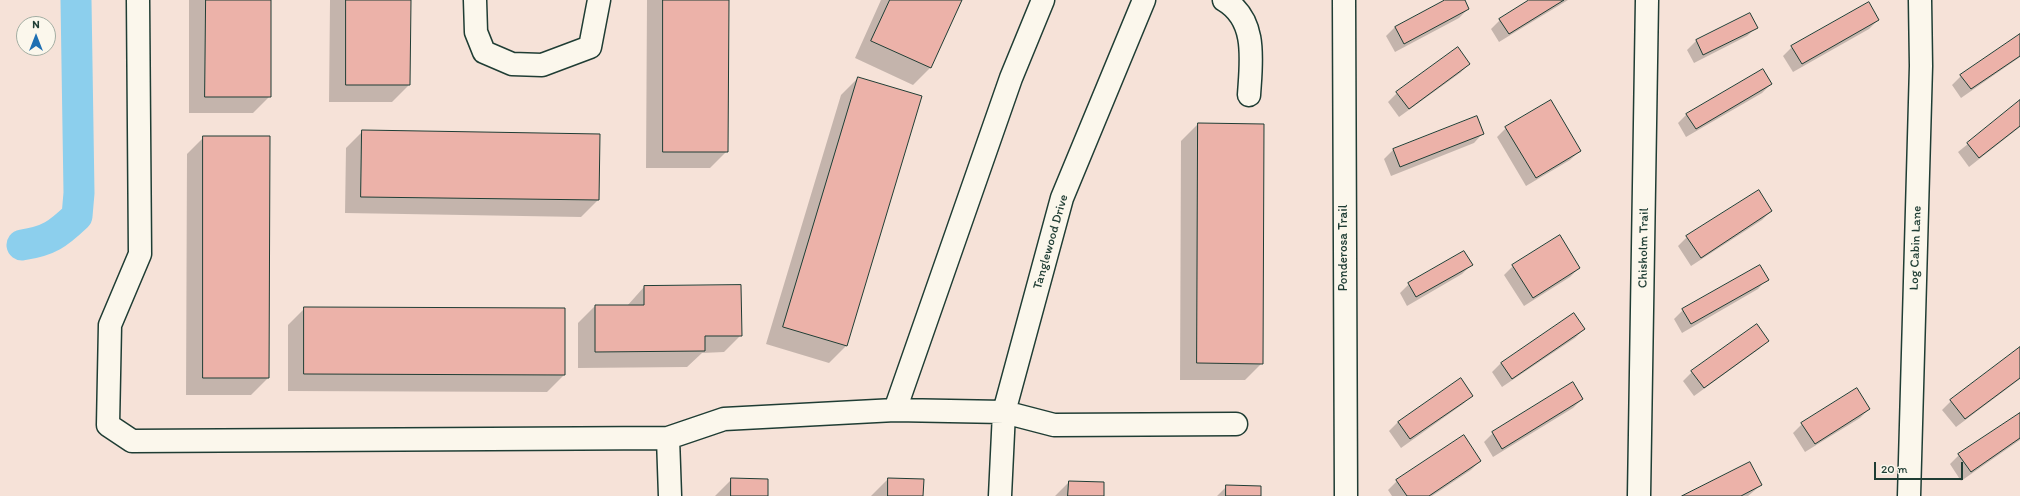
<!DOCTYPE html>
<style>
body{margin:0}
#map{position:relative;width:2020px;height:496px;overflow:hidden;background:#f6e2d8;font-family:Itim,sans-serif}
canvas{display:block}
.north{position:absolute;left:16px;top:16px;width:40px;height:40px;box-sizing:border-box;background:#fbf7ec;border:1px solid #a3ada2;border-radius:50%;rotate:0deg;font-size:11px;font-weight:700;line-height:16px;text-align:center;color:#1f3d34}
.north::after{content:'';display:block;margin:auto;width:14px;height:18px;background:#1f6fb2;clip-path:polygon(50% 0,100% 100%,50% 72%,0 100%)}
.scale{position:absolute;left:1874px;top:462px;width:89px;height:18px;box-sizing:border-box;border:2px solid #1f3d34;border-top:0;padding-left:5px;font-size:12px;line-height:14px;white-space:nowrap;color:#1f3d34;-webkit-text-stroke:3px #fbf7ec;paint-order:stroke}
</style>
<div id="map">
<canvas width="2020" height="496"></canvas>
<div class="north">N</div>
<div class="scale">20 m</div>
</div>
<script>
const ctx = document.querySelector('canvas').getContext('2d');
ctx.lineJoin = 'round';
function paint(path, color) { ctx.fillStyle = color; ctx.fill(path, 'evenodd'); }
function strokePath(path, color, width, dash) { ctx.strokeStyle = color; ctx.lineWidth = width; ctx.lineCap = dash ? 'butt' : 'round'; ctx.setLineDash(dash || []); ctx.stroke(path); }
function write(font, color, halo, rows, align = 'center') {
  ctx.font = font + ' Itim,sans-serif'; ctx.lineWidth = 4; ctx.setLineDash([]); ctx.textBaseline = 'middle'; ctx.strokeStyle = halo; ctx.fillStyle = color; for (const [text, x, y, turn = 0] of rows) {
    ctx.save(); ctx.translate(x, y); ctx.rotate((+turn || 0) * Math.PI / 180); ctx.textAlign = isNaN(turn) ? turn : align; if (halo) ctx.strokeText(text, 0, 0); ctx.fillText(text, 0, 0); ctx.restore();
  }
}
const shadow = new Path2D(`
 M189,0H270V96L253,113H189Z
 M330,0H410L409,85L392,102H329Z
 M647,0H728L727,151L710,168H646Z
 M881,0H961L930,68L913,85L855,58Z
 M1447,0H1464L1468,9L1459,18L1395,52L1386,36L1395,27Z
 M1531,0H1568L1499,42L1491,29L1500,20Z
 M1750,14L1757,27L1747,36L1694,63L1687,50L1696,41Z
 M1878,20L1869,29L1793,72L1783,56L1792,47Z
 M2020,35V57L1961,98L1952,85L1961,76Z
 M1469,64L1460,73L1399,117L1388,102L1397,93Z
 M858,78L921,97L846,346L829,363L766,344L841,95Z
 M1771,84L1762,93L1686,137L1678,123L1687,114Z
 M2020,102V127L1969,167L1958,152Z
 M1476,117L1483,133L1474,143L1391,176L1384,159L1393,150Z
 M1198,124L1262,363L1245,380H1180L1181,141Z
 M1506,128L1580,151L1570,160L1526,186L1497,137Z
 M363,131L598,200L581,217L345,213L346,148Z
 M204,137L268,378L251,395H186L187,154Z
 M1771,211L1762,220L1691,266L1678,246L1687,237Z
 M1471,265L1462,274L1407,306L1400,293L1409,284Z
 M1513,266L1579,268L1570,277L1524,306L1504,275Z
 M1767,279L1758,289L1682,333L1674,319L1683,310Z
 M644,287L741,335L724,352L702,353L687,367L578,368V323L595,306H627Z
 M305,308L564,375L547,392L288,391V325Z
 M1584,329L1575,338L1502,387L1492,372L1501,363Z
 M1768,340L1759,349L1694,396L1683,381L1692,372Z
 M2020,348V379L1956,427L1942,410L1951,401Z
 M1472,395L1463,404L1401,448L1389,431L1398,422Z
 M1582,399L1573,408L1493,457L1484,442L1493,433Z
 M1869,409L1860,418L1805,452L1793,433L1802,424Z
 M2020,414V440L1961,481L1950,464L1959,455Z
 M1480,461L1471,470L1432,496H1392L1388,490L1397,481Z
 M732,479L767,496H715Z
 M888,479L923,480L922,496H871Z
 M1069,482L1103,496H1055Z
 M1761,485L1748,496H1684Z
 M1227,486L1260,496H1217Z`);
const canal = new Path2D(`
 M22,245C49,241 58,234 77,216L79,193L76,0`);
const building = new Path2D(`
 M206,0H271V97H205Z
 M346,0H411L410,85H346Z
 M663,0H729L728,152H663Z
 M890,0H962L931,68L871,41Z
 M1445,0H1465L1469,9L1404,44L1395,27Z
 M1529,0H1564L1509,34L1499,19Z
 M1869,2L1879,20L1802,64L1791,46Z
 M1750,13L1758,28L1703,55L1696,40Z
 M2020,34V56L1971,89L1960,75Z
 M1458,47L1470,64L1409,109L1396,92Z
 M1763,69L1772,84L1696,129L1686,114Z
 M858,77L922,96L847,346L783,327Z
 M1551,100L1581,151L1536,178L1505,127Z
 M2020,100V126L1979,158L1967,143Z
 M1477,116L1484,134L1400,167L1393,149Z
 M1198,123L1264,124L1263,364L1197,363Z
 M362,130L600,134L599,200L361,197Z
 M203,136H270L269,378H203Z
 M1759,190L1772,211L1701,258L1686,236Z
 M1560,235L1580,268L1533,298L1512,265Z
 M1464,251L1473,265L1416,297L1408,283Z
 M1760,265L1769,280L1691,324L1682,309Z
 M741,285L742,336H705V351L595,352V305H644V286Z
 M304,307L565,308V375L304,374Z
 M1574,313L1585,329L1512,379L1501,363Z
 M1757,324L1769,341L1704,388L1691,371Z
 M2020,347V378L1965,419L1950,400Z
 M1461,378L1473,396L1410,439L1398,422Z
 M1573,382L1583,399L1502,449L1492,432Z
 M1857,388L1870,409L1815,444L1801,423Z
 M2020,413V438L1971,472L1958,454Z
 M1464,435L1481,461L1429,496H1407L1396,480Z
 M1750,462L1762,485L1741,496H1682Z
 M731,478L768,479V496H731Z
 M888,478L924,479L923,496H888Z
 M1069,481L1104,482V496H1068Z
 M1226,485L1261,486V496H1226Z`);
const minor = new Path2D(`
 M138,0L140,254L110,325L108,425L132,441L668,438L724,419L895,410L1004,412L1054,425L1236,424
 M475,0L476,32L484,52L512,64L542,65L590,47L599,0
 M1224,0C1258,20 1251,62 1249,95
 M1344,0L1346,496
 M895,410L1011,78L1043,0
 M668,438L670,496
 M1000,496L1004,412L1062,198L1144,0
 M1639,496L1647,0
 M1909,496L1921,66L1920,0`);
const streetNames = [
 ["Tanglewood Drive",1051,242,-74],
 ["Ponderosa Trail",1344,248,-90],
 ["Chisholm Trail",1644,248,-89],
 ["Log Cabin Lane",1916,248,-88]
];
paint(shadow, '#0003');
strokePath(canal, '#8ccfed', 31);
paint(building, '#ecb2a9');
strokePath(building, '#1f3d34', 1);
strokePath(minor, '#1f3d34', 25);
strokePath(minor, '#fbf7ec', 22);
write('13px', '#1f3d34', '#fbf7ec', streetNames);
</script>
